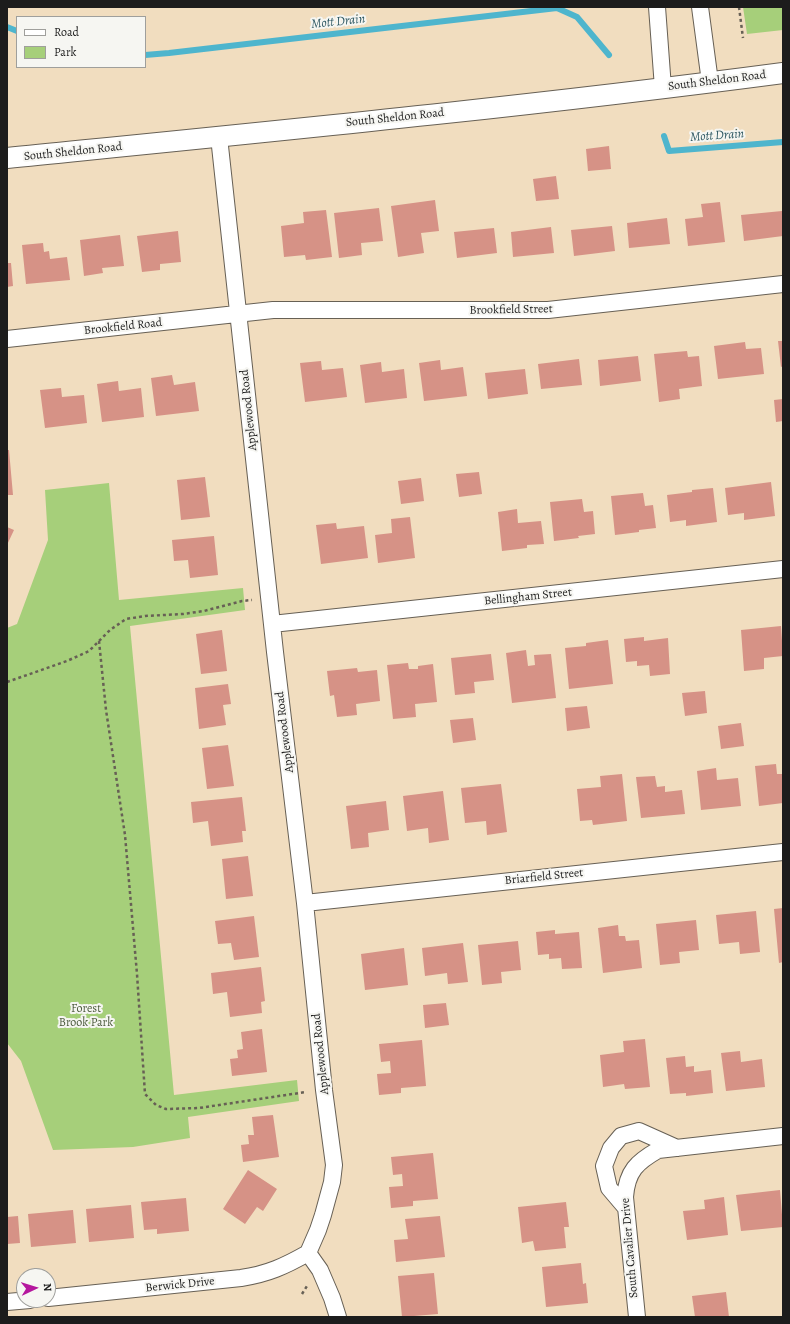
<!DOCTYPE html>
<style>
body{margin:0}
#map{position:relative;width:790px;height:1324px;overflow:hidden;background:#f1ddbf;font-family:Alegreya,serif}
canvas{display:block}
.frame{position:absolute;inset:0;border:8px solid #1c1c1c;pointer-events:none}
.legend{position:absolute;left:16px;top:16px;width:130px;height:52px;box-sizing:border-box;background:#f6f6f2;border:1px solid #9f9f9c;margin:0;padding:5px 7px;list-style:none;font-size:12px;color:#1c1c1c}
.legend li{display:flex;align-items:center;gap:8px;height:20px}
.legend b{width:20px;border:1px solid #9f9f9c}
.north{position:absolute;left:16px;top:1268px;width:40px;height:40px;box-sizing:border-box;background:#f6f6f2;border:1px solid #9f9f9c;border-radius:50%;rotate:86deg;font-size:11px;font-weight:700;line-height:16px;text-align:center;color:#1c1c1c}
.north::after{content:'';display:block;margin:auto;width:14px;height:18px;background:#b5179e;clip-path:polygon(50% 0,100% 100%,50% 72%,0 100%)}
</style>
<div id="map">
<canvas width="790" height="1324"></canvas>
<div class="frame"></div>
<ul class="legend">
<li><b style="height:5px;background:#fff"></b>Road</li>
<li><b style="height:11px;background:#a6cf7a"></b>Park</li>
</ul>
<div class="north">N</div>
</div>
<script>
const ctx = document.querySelector('canvas').getContext('2d');
ctx.lineJoin = 'round';
function paint(path, color) { ctx.fillStyle = color; ctx.fill(path, 'evenodd'); }
function strokePath(path, color, width, dash) { ctx.strokeStyle = color; ctx.lineWidth = width; ctx.lineCap = dash ? 'butt' : 'round'; ctx.setLineDash(dash || []); ctx.stroke(path); }
function write(font, color, halo, rows, align = 'center') {
  ctx.font = font + ' Alegreya,serif'; ctx.lineWidth = 4; ctx.setLineDash([]); ctx.textBaseline = 'middle'; ctx.strokeStyle = halo; ctx.fillStyle = color; for (const [text, x, y, turn = 0] of rows) {
    ctx.save(); ctx.translate(x, y); ctx.rotate((+turn || 0) * Math.PI / 180); ctx.textAlign = isNaN(turn) ? turn : align; if (halo) ctx.strokeText(text, 0, 0); ctx.fillText(text, 0, 0); ctx.restore();
  }
}
const green = new Path2D(`
 M743,7H783V30L747,34Z
 M109,483L119,600L243,588L245,610L130,626L174,1095L297,1080L299,1101L188,1117L190,1138L133,1147L53,1150L21,1061L7,1043V628L17,624L48,540L45,490Z`);
const stream = new Path2D(`
 M7,27L17,31
 M145,55L169,53L557,8L577,17L609,55
 M664,136L669,151L783,142`);
const building = new Path2D(`
 M609,146L611,169L588,171L586,149Z
 M556,176L559,199L536,201L533,179Z
 M435,200L439,231L421,233L424,253L398,257L391,206Z
 M720,202L725,242L688,246L685,219L703,217L701,204Z
 M379,208L383,241L361,243L362,255L339,258L334,213Z
 M326,210L332,257L306,260L305,255L284,257L281,226L304,223L303,212Z
 M782,211L783,236L744,241L741,215Z
 M667,218L670,244L629,248L627,223Z
 M612,226L615,251L574,256L571,230Z
 M551,227L554,253L513,257L511,232Z
 M494,228L497,253L457,258L454,232Z
 M178,231L181,262L160,264V270L142,272L137,236Z
 M120,235L124,266L102,268L103,273L84,276L80,240Z
 M43,243L44,252L49,251L50,259L67,257L70,280L26,284L22,245Z
 M7,263H11L13,286L7,287Z
 M778,341H783V366L781,367Z
 M745,342L746,349L761,348L764,374L718,379L714,346Z
 M687,351L688,357L699,356L702,386L679,389L680,399L659,402L654,354Z
 M638,356L641,381L600,386L598,360Z
 M579,359L582,385L541,389L538,364Z
 M440,360L441,370L463,367L467,396L424,401L419,363Z
 M321,361L322,370L343,368L347,397L305,402L300,363Z
 M381,362L382,372L404,369L407,398L365,403L360,365Z
 M525,369L528,394L488,399L485,373Z
 M172,375L174,385L195,382L199,411L156,416L151,378Z
 M118,381L119,391L141,388L144,417L102,422L97,384Z
 M61,388L62,397L84,395L87,423L45,428L40,390Z
 M783,399V421L776,422L774,400Z
 M7,450H9L13,495H7Z
 M479,472L482,494L459,497L456,474Z
 M205,477L210,517L181,520L177,480Z
 M421,478L424,501L401,504L398,481Z
 M771,482L775,516L744,520V513L728,515L725,488Z
 M713,488L717,522L686,526V520L670,522L667,495L692,492V490Z
 M643,493L645,506L653,505L656,528L639,530V532L615,535L611,496Z
 M582,499L584,512L593,511L595,534L578,536L579,538L554,541L550,502Z
 M517,509L518,523L541,521L544,544L527,545V548L502,551L498,512Z
 M410,517L415,558L378,563L375,535L392,533L391,519Z
 M336,523L337,529L364,526L368,558L321,564L316,525Z
 M7,527L14,530L7,545Z
 M214,536L218,575L190,578L188,560L174,561L172,540Z
 M781,626L783,656L764,658V669L744,671L741,630Z
 M222,630L227,671L201,674L196,634Z
 M644,637V641L668,638L670,674L650,676L649,665L637,666V661L626,662L624,639Z
 M608,640L613,684L569,689L565,648L586,646V643Z
 M526,650L528,666L535,665L534,655L551,654L556,698L512,703L506,653Z
 M491,654L494,680L474,682L475,693L455,695L451,658Z
 M408,663L409,669H418V666L433,664L437,702L415,704L416,717L393,719L387,665Z
 M357,668L358,672L377,670L380,701L356,704L357,715L337,717L334,695L330,696L327,671Z
 M228,684L231,704L223,705L226,725L199,729L195,688Z
 M705,691L707,713L685,716L682,693Z
 M587,706L590,728L567,731L565,708Z
 M473,718L476,740L453,743L450,720Z
 M741,723L744,746L721,749L718,726Z
 M228,745L234,786L207,789L202,748Z
 M776,764L777,774H782L783,803L759,806L755,766Z
 M716,768L717,780L738,778L741,806L701,810L697,771Z
 M622,774L627,821L593,825L592,820L580,821L577,789L601,787L600,776Z
 M655,776L657,787L665,786V792L682,790L685,814L641,818L636,777Z
 M501,784L507,832L487,835L486,821L465,823L461,788Z
 M443,791L449,840L429,843L428,828L407,831L403,796Z
 M242,797L246,831H242L243,842L211,846L208,821L193,823L191,802Z
 M386,801L389,830L368,833L369,847L351,849L346,806Z
 M248,856L253,896L226,899L222,859Z
 M783,908V962L779,963L774,909Z
 M756,911L760,952L740,954L739,942L719,944L716,915Z
 M254,916L259,957L234,960L231,943L218,944L215,921Z
 M696,920L699,950L679,952L680,963L660,965L656,924Z
 M618,925L619,936H625L626,941L639,940L642,968L603,973L598,928Z
 M555,930V934L579,932L582,968L562,969L561,958L549,959V954L538,955L536,932Z
 M518,941L521,970L501,972L502,983L482,985L478,945Z
 M463,943L468,982L448,984L447,973L425,976L422,948Z
 M404,948L408,985L365,990L361,954Z
 M261,967L265,1001L261,1002L262,1013L230,1017L227,992L213,994L211,973Z
 M446,1003L449,1025L425,1028L423,1005Z
 M262,1029L267,1072L232,1076L230,1059L238,1058L237,1050L243,1049L241,1032Z
 M645,1039L650,1087L625,1089L624,1084L603,1087L600,1055L624,1052L623,1041Z
 M422,1040L426,1086L401,1088V1093L379,1095L377,1074L391,1073L390,1061L381,1062L379,1044Z
 M740,1051L741,1062L762,1059L765,1087L726,1091L721,1053Z
 M685,1056L686,1067L694,1066V1072L711,1070L713,1093L686,1096V1093L670,1094L666,1058Z
 M273,1115L279,1157L243,1162L241,1145L249,1144L248,1135H254L252,1117Z
 M433,1153L438,1199L413,1201V1206L391,1208L389,1187L403,1186L402,1174L393,1175L391,1157Z
 M248,1170L277,1189L263,1211L257,1207L245,1224L223,1209Z
 M780,1190L783,1227L741,1231L736,1195Z
 M724,1197L728,1235L687,1240L683,1211L705,1209L704,1200Z
 M186,1198L189,1231L157,1234V1229L144,1230L141,1202Z
 M566,1202L569,1227H564L566,1248L535,1251L533,1241L522,1243L518,1207Z
 M131,1205L134,1238L89,1242L86,1209Z
 M73,1210L76,1243L31,1247L28,1214Z
 M18,1216L20,1243L7,1244V1217Z
 M440,1216L445,1257L396,1262L394,1240L408,1239L405,1219Z
 M581,1263L583,1284L586,1283L588,1303L546,1307L542,1267Z
 M434,1273L438,1314L402,1317L398,1276Z
 M726,1292L729,1317H695L692,1296Z`);
const path = new Path2D(`
 M739,7L743,38
 M99,641L106,710L125,835L137,974L145,1094L156,1105L166,1109L199,1108L306,1092
 M7,682L67,661L89,651L110,630L126,619L145,616L183,614L204,611L242,601L252,600
 M302,1294L307,1286`);
const minor = new Path2D(`
 M657,7L663,88
 M700,7L710,82
 M219,137L275,652L305,903L324,1090L334,1165L332,1182L323,1215L318,1230L308,1253L320,1270L332,1298L338,1317
 M7,339L273,310H548L783,284
 M272,624L783,569
 M305,903L783,852
 M626,1208L609,1188L604,1166L611,1148L621,1136L639,1131L677,1148
 M48,1298L241,1278C268,1274 285,1266 308,1253
 M7,1302L30,1300
 M637,1317L625,1197C627,1171 637,1162 658,1150L783,1136`);
const tertiary = new Path2D(`
 M7,158C266,132 525,107 783,73`);
const streetNames = [
 ["South Sheldon Road",717,81,-7],
 ["South Sheldon Road",395,118,-6],
 ["South Sheldon Road",73,152,-6],
 ["Brookfield Street",511,310,-1],
 ["Brookfield Road",123,327,-6],
 ["Applewood Road",249,410,-96],
 ["Bellingham Street",528,597,-6],
 ["Applewood Road",285,732,-97],
 ["Briarfield Street",544,877,-6],
 ["Applewood Road",321,1054,-96],
 ["South Cavalier Drive",630,1248,-95],
 ["Berwick Drive",180,1285,-6]
];
const parkNames = [
 ["Forest",86,1009],
 ["Brook Park",86,1023]
];
const waterNames = [
 ["Mott Drain",338,22,-6],
 ["Mott Drain",717,136,-4]
];
paint(green, '#a6cf7a');
strokePath(stream, '#4eb5cd', 6);
paint(building, '#d69286');
strokePath(minor, '#676055', 18);
strokePath(tertiary, '#676055', 22);
strokePath(path, '#676055', 2.5, [3, 3]);
strokePath(minor, '#fff', 16);
strokePath(tertiary, '#fff', 20);
write('12px', '#1c1c1c', '#f6f6f2', streetNames);
write('12px', '#4c5b3d', '#f6f6f2', parkNames);
write('italic 13px', '#305963', '#f6f6f2', waterNames);
</script>
